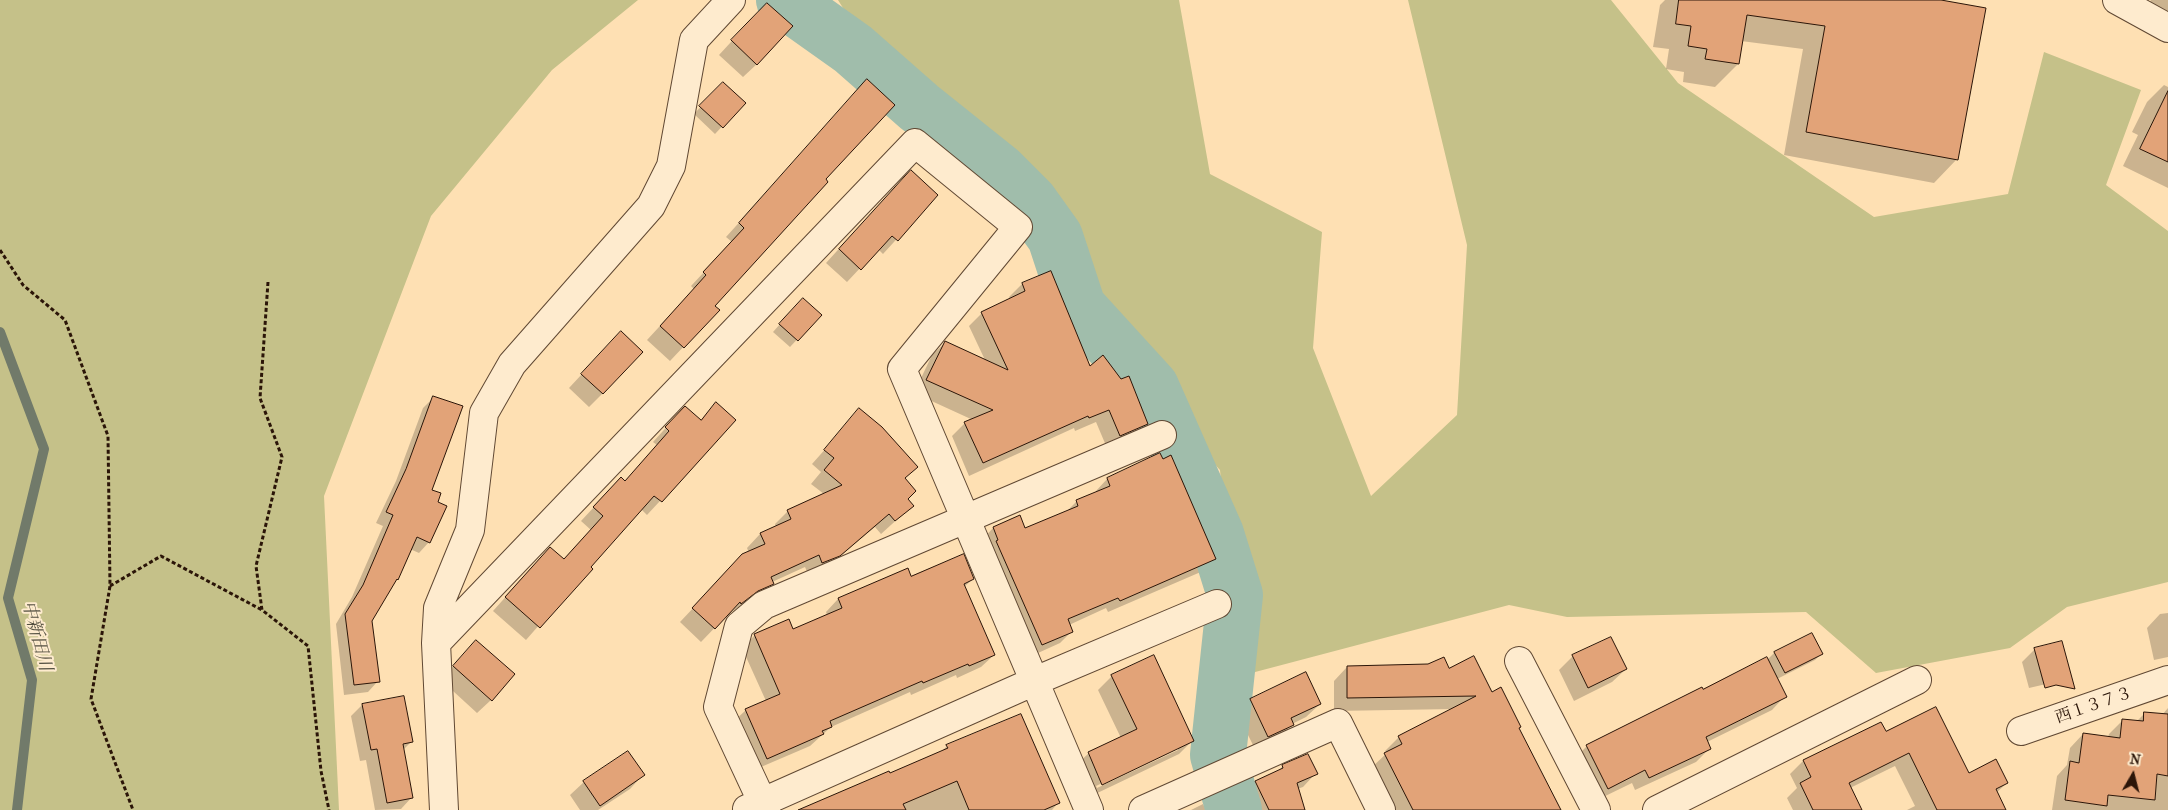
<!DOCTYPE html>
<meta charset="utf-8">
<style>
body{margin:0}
#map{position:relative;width:2168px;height:810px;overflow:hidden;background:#fee0b3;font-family:"IM FELL French Canon",serif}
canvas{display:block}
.north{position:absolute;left:2108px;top:750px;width:50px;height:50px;-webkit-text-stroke:4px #feebce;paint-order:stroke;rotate:8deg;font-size:14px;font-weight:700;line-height:20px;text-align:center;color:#2b1508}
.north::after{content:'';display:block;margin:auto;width:18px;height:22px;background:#2b1508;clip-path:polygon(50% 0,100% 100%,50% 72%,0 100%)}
</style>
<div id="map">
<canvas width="2168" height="810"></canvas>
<div class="north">N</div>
</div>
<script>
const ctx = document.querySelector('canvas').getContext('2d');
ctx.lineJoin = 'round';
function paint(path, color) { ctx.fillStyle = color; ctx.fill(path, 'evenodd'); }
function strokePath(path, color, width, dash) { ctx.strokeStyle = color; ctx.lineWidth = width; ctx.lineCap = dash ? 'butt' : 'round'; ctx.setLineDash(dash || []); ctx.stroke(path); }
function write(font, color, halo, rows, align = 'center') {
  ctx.font = font + ' "IM FELL French Canon","Noto Serif JP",serif'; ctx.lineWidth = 4; ctx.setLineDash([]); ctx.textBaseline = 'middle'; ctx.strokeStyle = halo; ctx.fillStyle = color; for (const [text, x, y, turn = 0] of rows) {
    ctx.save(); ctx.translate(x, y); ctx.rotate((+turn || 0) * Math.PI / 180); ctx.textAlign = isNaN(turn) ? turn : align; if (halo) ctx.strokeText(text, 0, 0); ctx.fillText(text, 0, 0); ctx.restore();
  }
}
const green = new Path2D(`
 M0,0H638L552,70L431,216L324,496L339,810H0Z
 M838,0H1179L1210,174L1322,232L1313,348L1371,496L1457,415L1467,245L1408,0H1611L1678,83L1874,217L2008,194L2044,52L2141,90L2106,185L2168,231V582L2067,607L2010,648L1876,673L1806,612L1567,617L1509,605L1240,676L1220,470L1094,331L1027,176L910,114Z`);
const shadow = new Path2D(`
 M1665,0H1934L1957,159L1934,183L1784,155L1803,49L1741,41L1738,64L1715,87L1683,82L1684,72L1666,69L1669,49L1653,47L1660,5Z
 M2151,0H2168V18L2147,6Z
 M753,18L757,64L743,77L719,55Z
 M867,81L824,180L713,306L718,310L670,361L647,340L694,289L691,286L732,242L726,237Z
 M723,83L744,103L715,134L694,114Z
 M2164,85L2168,87V188L2123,166L2138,135L2132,132L2147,102Z
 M897,185L937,195L883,254L878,249L847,282L826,263Z
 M1050,273L1089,368L1147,424L1133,437L1107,448L1096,422L1075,431L1074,428L969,476L952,436L965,423L973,420L914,393L932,355L946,342L985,360L969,326L982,313L1010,300L1009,297L1022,284Z
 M796,306L820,315L790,347L773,332Z
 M608,346L603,393L589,407L569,388Z
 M434,397L431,490L436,503L429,542L419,553L410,549L397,579L371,621L378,681L368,692L344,695L336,624L352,597L383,526L376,523L396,481L423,408Z
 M716,404L734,421L647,515L641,509L526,640L493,611L537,562L563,560L591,530L581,521L608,492L625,482L657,445L653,442L672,421H700Z
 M860,410L904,479L907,499L912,506L881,534L875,527L825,569L809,576L805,567L772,582L759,597L743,604L727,615L701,642L680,622L729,570L749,553L747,548L760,534L776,527L775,524L788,511L824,494L811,484L821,472L812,464Z
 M1159,454L1215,559L1203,571L1108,612L1106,608L1069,625L1071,632L1060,643L1038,653H1029L982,540L993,528L1019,517L1025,529L1066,512L1076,502L1097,493L1096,491L1107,479Z
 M899,573L911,578L973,579L964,587L994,655L981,667L957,678L956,675L911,695L910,692L831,727L810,746L754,770L733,722L746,710L766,701L742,648L755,635L793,631L827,615L826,612L838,599Z
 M2168,613V657L2154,660L2147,628L2160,614Z
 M1610,638L1626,669L1612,682L1574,701L1559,670L1573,656Z
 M2035,649L2055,682L2029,688L2022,662Z
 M1774,653L1821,654L1815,660L1777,679L1785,696L1772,710L1707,742L1710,748L1696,762L1635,790L1632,783L1595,801L1574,759L1587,746L1767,660Z
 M463,655L491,700L477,713L441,680Z
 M1347,667L1448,670L1491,693L1518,728L1559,810H1393L1371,768L1387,753L1385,751L1399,737L1454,709L1334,711V681Z
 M1112,676L1192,741L1179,754L1089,797L1075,766L1089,753L1121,738L1098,690ZM1178,747V750L1097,788L1096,786Z
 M403,697L412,741L403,750L412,797L401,809L375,810L366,760L360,761L351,716L362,705Z
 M1251,700L1320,704L1306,717L1292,724L1279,739L1255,749L1237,713Z
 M2168,708V810H2052L2057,776L2067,765L2070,748L2083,734L2108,737L2109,734L2122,721L2136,722L2145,713L2162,715Z
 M1881,723L1885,733L1968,774L2007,783L1996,793L1995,810H1907L1915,806L1895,766L1850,788L1860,810H1793L1787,798L1797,788L1790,774L1803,761Z
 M947,746L1058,803L1052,810H802L940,753Z
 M1283,766L1316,773L1303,787L1297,789L1304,810H1250L1242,795L1256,782L1277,772Z
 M643,775L630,789L598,810H580L570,795L584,782Z
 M1203,804L1206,810H1191Z`);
const stream = new Path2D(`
 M0,332L44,449L8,598L32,680L17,810`);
const river = new Path2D(`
 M784,0L853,49L919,107L999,171L1030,202L1055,237L1078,307L1151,387L1216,534L1235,595L1218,755L1234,810`);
const building = new Path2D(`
 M1679,0H1941L1986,8L1958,160L1806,132L1825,26L1747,15L1739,64L1705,59L1707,49L1688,46L1691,26L1676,24Z
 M767,3L793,26L757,65L731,40Z
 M867,79L895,105L826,179L828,182L715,306L720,310L684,348L660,326L706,275L703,272L744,228L739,223Z
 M723,82L746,103L723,128L699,106Z
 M2168,91V162L2140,149Z
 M911,170L938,195L898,241L892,236L861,270L839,249Z
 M1051,271L1090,366L1103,355L1121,379L1129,376L1148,424L1120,436L1109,410L1089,418L1088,416L983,463L964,422L993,410L926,380L945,341L1008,370L981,312L1025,291L1022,283Z
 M803,298L822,315L798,341L779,324Z
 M621,331L643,352L603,394L581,374Z
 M433,396L463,406L432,490L441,493L438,502L447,506L430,543L417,537L398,580L397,579L372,621L380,682L354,685L345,614L363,585L393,515L386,512L406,469Z
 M716,402L736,420L662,502L654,496L591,567L593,569L540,628L505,597L550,547L564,559L603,516L593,507L621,477L625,481L669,431L665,427L685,406L701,420Z
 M859,408L882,427L918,467L905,478L916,491L908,499L914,506L895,521L889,514L840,556L822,563L819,555L771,577L774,584L758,591L741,604L740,602L715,629L692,608L742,554L765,544L760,533L791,519L787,510L842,485L824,470L834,458L824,450Z
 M1160,453L1163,459L1171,455L1216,559L1120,601L1118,598L1068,619L1073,632L1042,645L996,541L998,540L993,527L1020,515L1025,528L1078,506L1076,500L1110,486L1107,478Z
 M964,554L974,579L964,584L995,655L969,666L968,664L923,683L922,681L830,721L832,727L822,731L824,734L767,759L745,709L780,694L754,634L789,619L793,629L842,608L838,598L908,568L911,576Z
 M1812,633L1823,654L1785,673L1774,652Z
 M1611,637L1627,669L1588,688L1572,655Z
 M476,640L515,674L492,701L453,666Z
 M2062,641L2075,689L2056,685L2045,688L2034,648Z
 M1154,655L1194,741L1102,785L1088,752L1137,729L1111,675Z
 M1474,656L1492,692L1501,687L1521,727L1519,728L1561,810H1413L1384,753L1402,744L1398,736L1476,696L1347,698V666L1428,664L1444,657L1449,668Z
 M1767,657L1787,697L1706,737L1711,749L1649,778L1645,770L1608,789L1586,745L1702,687L1703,689Z
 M1306,672L1321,704L1291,718L1294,725L1268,737L1250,699Z
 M404,696L413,742L403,744L413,798L387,803L377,749L371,750L362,704Z
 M1936,707L1969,773L1996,759L2008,783L1996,789L2006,810H1937L1909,753L1849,783L1862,810H1813L1800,783L1811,777L1803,760L1881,722L1886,731Z
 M2144,712L2168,714V776L2157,774L2155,800L2108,795L2107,806L2065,800L2070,761L2079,763L2083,733L2120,738L2122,719L2143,721Z
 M1021,714L1060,803L1044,810H969L957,781L903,804L906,810H798L889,771L890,773L948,748L946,745Z
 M628,751L645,775L600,806L583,781Z
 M1308,754L1318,774L1297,783L1305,810H1269L1255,781L1283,768L1282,765Z`);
const path = new Path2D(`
 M0,250L23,285L65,320L108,436L110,586L91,699L133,810
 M268,282L260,398L282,457L256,566L262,610L308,646L321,771L329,810
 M110,586L161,556L262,610`);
const minor = new Path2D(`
 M2117,0L2168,28
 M436,643L438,608L470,530L484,413L512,364L651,206L671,166L694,40L731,0
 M1519,661L1596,810
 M2021,731L2168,680
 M747,809L1035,681L1217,604
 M444,810L436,643L915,143L1018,227L902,369L1089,810
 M766,810L718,707L739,626L764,605L1162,435
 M1143,810L1338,723L1381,810
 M1657,810L1917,680`);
const streetNames = [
 ["西１３７３",2094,706,-19]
];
const waterNames = [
 ["中新田川",36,636,75]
];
paint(green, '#c5c189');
paint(shadow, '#0003');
strokePath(stream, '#717a6a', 10);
strokePath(river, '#a0bdab', 56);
paint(building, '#e2a378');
strokePath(building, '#2b1508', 1);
strokePath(minor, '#604833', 30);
strokePath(path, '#2b1508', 3, [4, 2.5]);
strokePath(minor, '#feebce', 28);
write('16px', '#2b1508', '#feebce', streetNames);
write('italic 18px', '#545041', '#feebce', waterNames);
</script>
